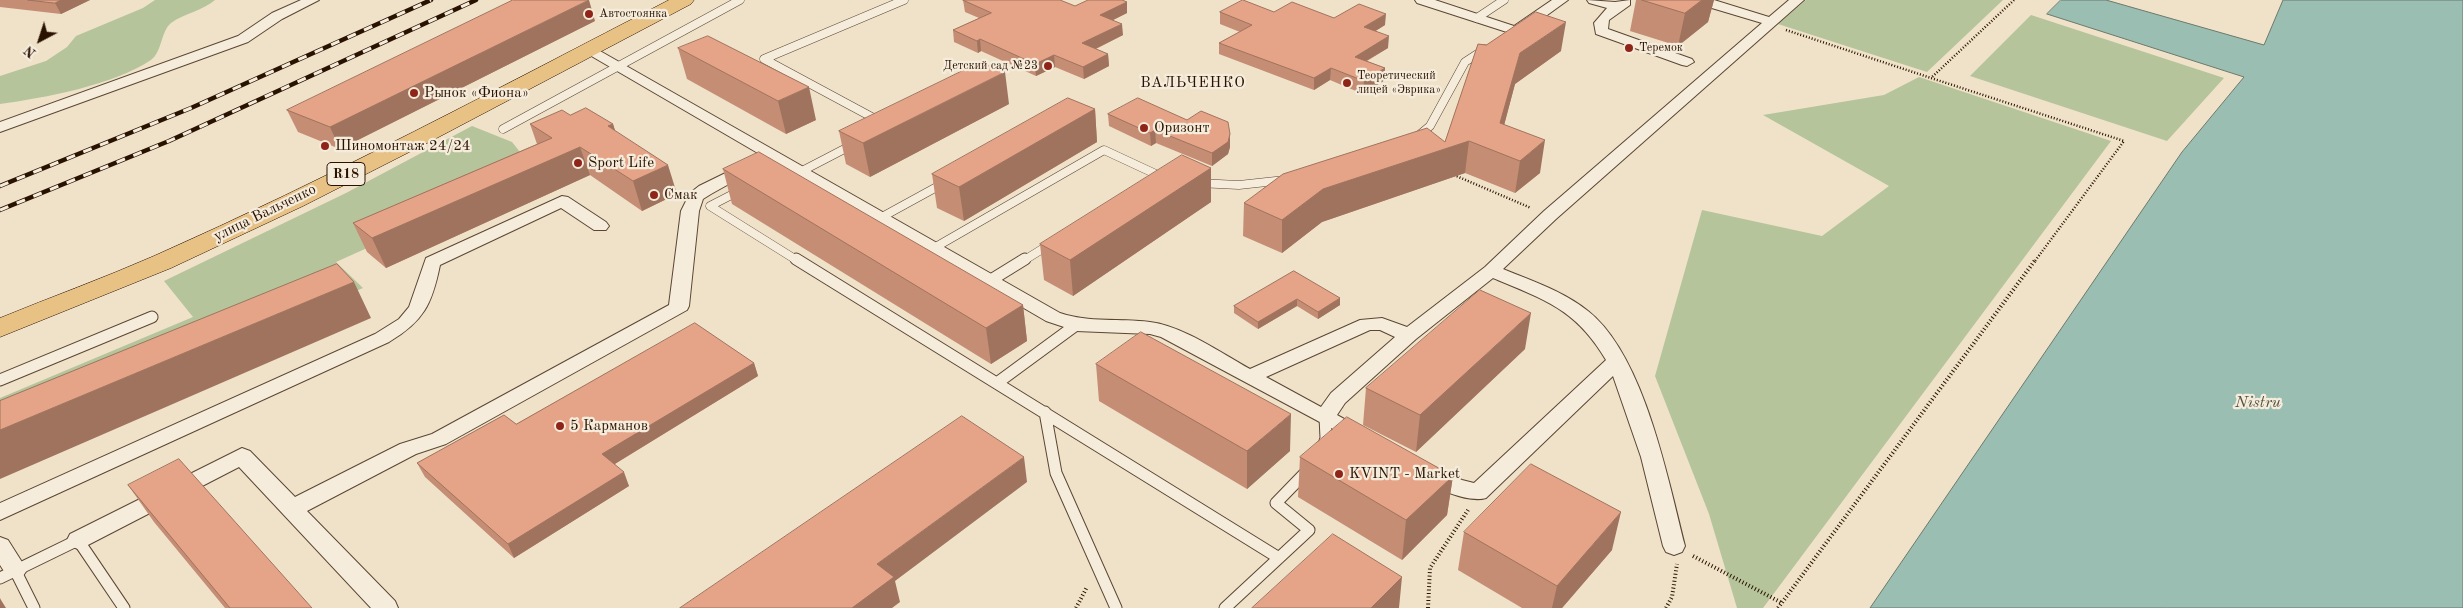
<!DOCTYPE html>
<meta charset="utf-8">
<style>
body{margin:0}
#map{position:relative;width:2463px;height:608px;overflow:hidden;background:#efe2c9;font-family:"Old Standard TT",serif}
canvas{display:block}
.north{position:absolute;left:15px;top:15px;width:50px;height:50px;-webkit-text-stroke:4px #f5ecdc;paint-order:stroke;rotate:220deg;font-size:14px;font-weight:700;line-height:20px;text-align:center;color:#2a1200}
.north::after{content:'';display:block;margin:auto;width:18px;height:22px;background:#2a1200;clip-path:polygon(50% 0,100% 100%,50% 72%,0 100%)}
</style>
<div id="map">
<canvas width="2463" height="608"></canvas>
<div class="north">N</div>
</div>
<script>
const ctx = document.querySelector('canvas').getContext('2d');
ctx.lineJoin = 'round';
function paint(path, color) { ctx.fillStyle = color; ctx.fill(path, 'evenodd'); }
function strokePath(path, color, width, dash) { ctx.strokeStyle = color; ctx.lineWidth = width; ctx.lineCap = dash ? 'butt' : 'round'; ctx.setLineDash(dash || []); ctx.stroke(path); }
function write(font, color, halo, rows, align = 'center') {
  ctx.font = font + ' "Old Standard TT",serif'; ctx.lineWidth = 4.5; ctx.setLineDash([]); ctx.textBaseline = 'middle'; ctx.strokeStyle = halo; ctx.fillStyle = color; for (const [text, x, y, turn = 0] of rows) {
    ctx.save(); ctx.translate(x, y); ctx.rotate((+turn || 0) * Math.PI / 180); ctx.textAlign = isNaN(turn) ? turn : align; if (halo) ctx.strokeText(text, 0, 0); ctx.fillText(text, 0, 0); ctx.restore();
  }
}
const green = new Path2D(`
 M155,0H215C202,11 185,13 171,23C161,31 162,52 151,60C114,85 44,98 0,104V76L46,61L67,47L76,36L143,8Z
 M1806,0H2003L1927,72L1778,24Z
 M2031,15L2224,78L2167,141L1970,76Z
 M1919,77L2111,141L1763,608H1737L1709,514L1655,376L1702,210L1822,236L1889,186L1763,115L1884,95Z
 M472,126L512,142L536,172L336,262L363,288L0,443V398L193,317L164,281L346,193Z`);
const water = new Path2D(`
 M2061,0H2106L2264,45L2283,0H2463V608H1870L2182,152L2244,77L2047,14Z`);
const pathFar1 = new Path2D(`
 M2014,0L1931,78L2124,141L2035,261
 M1786,30L1931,78
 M1454,175L1531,208`);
const path = new Path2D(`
 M1693,556L1782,603
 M1076,608L1087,587
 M1428,608L1430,568L1468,510
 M1666,608L1672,597L1677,564
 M1778,608L2036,259`);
const serviceFar1 = new Path2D(`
 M1477,18L1504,0
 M881,122L764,59L904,0
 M503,129L740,0
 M1418,136L1430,126L1465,62L1485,49
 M802,171L854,144
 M1198,183L1239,185L1285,180
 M741,190L710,206L798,261
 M882,217L944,183
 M934,248L1104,150L1160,176L1156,179
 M1023,261L1052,243`);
const service = new Path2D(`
 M796,259L1279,558
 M991,280L1025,259
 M0,380L152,317
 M997,383L1076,325
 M1045,412L1056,473L1116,608
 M1323,448L1326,438L1325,417
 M15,570L34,608
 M0,578L78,540L124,608
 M1225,608L1309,530L1276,503L1308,470`);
const minor = new Path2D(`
 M301,0H319L282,19L248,42L0,132V122L238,36L272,13Z
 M1415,0H1435L1514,26L1552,0H1568L1521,34L1516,35L1417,3Z
 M1587,0L1615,2L1630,0V5L1609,20L1608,29L1692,59L1694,62L1687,66L1682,65L1596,34L1594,23L1607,8L1589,3Z
 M1693,0H1714L1769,17L1789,0H1804L1556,219L1503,269C1532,281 1563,291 1588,311C1644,355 1668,479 1685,546L1682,552L1674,555L1666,552L1663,546L1641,457L1613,376L1486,498C1469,503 1428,488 1419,473L1422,468L1430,465L1462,480L1474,483L1606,360C1576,309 1545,300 1493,278L1416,339L1345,403L1337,415L1366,431L1370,436L1366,441L1359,443L1161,337L1150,334L1076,331L1046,321L581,50L588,46L593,47L1060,313C1090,323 1120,318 1150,322C1183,326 1221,353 1250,369L1360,320L1382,318L1407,327L1485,267L1544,211L1762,23L1695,3ZM1370,330H1380L1395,337L1331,393L1321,407L1266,377Z
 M748,162L754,164L756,167L754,170L711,194L703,199L699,211L689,306L687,310L446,444L416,454L307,511L395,601L398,608H371L239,467L86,546L78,549L70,546L67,540L70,534L242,448L250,451L295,497L400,444L432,434L669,305L681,211L690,193L699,186Z
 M562,196L568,197L606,222L609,226L606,230H594L561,208L440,265C432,304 424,321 389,342L0,520V503L375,334L399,319L409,307L426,258Z
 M0,537L8,540L27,570L23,576L15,579L7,576L0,565Z`);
const primary = new Path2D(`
 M669,0H694L691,4L433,140L303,206L171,268L0,337V318C51,297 104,278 154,256C330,178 499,88 669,0Z`);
const rail = new Path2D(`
 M0,186L191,108L431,0
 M0,210L169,141L476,0`);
const wall = new Path2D(`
 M0,0H90L61,14L0,7Z
 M963,0L1075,6L1127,2V13L1113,20L1123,35L1096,49L1108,54L1109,66L1084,79L1055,67L1036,76L981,51L978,53L954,42L953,30L979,18L965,12Z
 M1636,0H1714L1708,22L1678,46L1630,31Z
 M1220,12H1274L1334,18L1385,25L1375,31L1388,48L1367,61L1385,68V80L1363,94L1330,80L1314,90L1219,54V43L1240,32L1220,24Z
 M595,21L340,149L298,132L287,110Z
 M1478,44L1561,51L1515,84L1504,125L1540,173L1515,193L1465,173L1322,222L1282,253L1243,236L1244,203L1445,142Z
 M678,48L816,120L786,134L687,79Z
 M1009,104L870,177L846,164L839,131Z
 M1095,109L1097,142L964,221L937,208L932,174Z
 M1108,114L1187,120L1230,134V147L1228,154L1212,166L1156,143L1151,146L1109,126Z
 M570,115L613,124L615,131L677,194L642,211L590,175L386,268L367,252L353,223L537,144L530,124Z
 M1211,168V202L1073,296L1044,280L1040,244Z
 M723,169L1023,305L1027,341L991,364L732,204Z
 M1294,271L1340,305L1318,319L1297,306L1258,329L1234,313V306Z
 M1525,349L1416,452L1363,425L1366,388Z
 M754,363L758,376L615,464L629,486L514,558L425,477L417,463L516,424Z
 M1096,364L1290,451L1247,489L1099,401Z
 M1300,457L1453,476L1447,515L1402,560L1298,497Z
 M128,485L312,608H225L154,522Z
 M1464,532L1612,550L1562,608H1522L1458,570Z`);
const shadedWall = new Path2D(`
 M61,0H90L61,14L55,3Z
 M589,0L595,21L340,149L330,127Z
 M1702,0H1714L1708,22L1678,46L1685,13Z
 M1127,2V13L1101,26L1100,15Z
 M1386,14L1385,25L1363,39L1364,27Z
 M1566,22L1561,51L1515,84L1497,152L1500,123L1520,53Z
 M1122,24L1123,35L1083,55L1082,43Z
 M1389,36L1388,48L1354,68L1355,57Z
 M980,39L981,51L978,53L977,41Z
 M1108,54L1109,66L1084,79L1083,67Z
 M1054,55L1055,67L1036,76L1035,64Z
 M1331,68L1330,80L1314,90V78Z
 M1385,68V80L1363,94L1364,81Z
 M1005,72L1009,104L870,177L863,143Z
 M809,87L816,120L786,134L778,101Z
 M1095,109L1097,142L964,221L959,187Z
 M613,124L622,152L608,126Z
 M1155,130L1156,143L1151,146L1150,133Z
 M1230,134V147L1228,154L1212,166V153Z
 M1545,140L1540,173L1515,193L1520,161Z
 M1469,141L1465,173L1322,222L1282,253V220L1323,189Z
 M580,147L590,175L386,268L372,238Z
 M668,165L677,194L642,211L633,181Z
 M1211,168V202L1073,296L1070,260Z
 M354,282L371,318L0,479V430Z
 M1340,298V305L1318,319V312Z
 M1297,299V306L1258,329V322Z
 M1023,305L1027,341L991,364L986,328Z
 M1531,313L1525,349L1416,452L1420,415Z
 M754,363L758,376L608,468L602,454Z
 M1291,414L1290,451L1247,489V451Z
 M1024,457L1027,482L895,581L900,602L892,608H852L877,564Z
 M624,472L629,486L514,558L508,544Z
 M1453,476L1447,515L1402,560L1406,520Z
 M1621,512L1612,550L1562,608H1552L1557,586Z
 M1402,577L1399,608H1371Z
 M0,598L1,600L6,608H0Z`);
const building = new Path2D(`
 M28,0H61L55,3Z
 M513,0H589L330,127L287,110Z
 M963,0H1060L1075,6L1088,0H1122L1127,2L1100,15L1122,24L1082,43L1108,54L1083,67L1054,55L1035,64L980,39L977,41L953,30L991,13Z
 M1243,0L1274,12L1292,2L1334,18L1359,4L1386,14L1364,27L1389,36L1355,57L1385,68L1364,81L1331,68L1314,78L1219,43L1252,25L1220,12Z
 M1642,0H1702L1685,13Z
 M1536,12L1566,22L1520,53L1500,123L1545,140L1520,161L1469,141L1323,189L1282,220L1244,203L1283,174L1427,128L1445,142L1478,44L1486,45Z
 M708,36L809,87L778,101L678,48Z
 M981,62L1005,72L863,143L839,131Z
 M1068,98L1095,109L959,187L932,174Z
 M1138,98L1187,120L1201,111L1228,122L1230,134L1228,142L1212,153L1155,130L1150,133L1108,114Z
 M586,108L613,124L608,126L668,165L633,181L580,147L372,238L353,223L552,138L530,124L562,110L570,115Z
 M759,152L1023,305L986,328L723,169Z
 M1182,155L1211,168L1070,260L1040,244Z
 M337,264L354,282L0,430V401Z
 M1294,271L1340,298L1318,312L1297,299L1258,322L1234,306Z
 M1480,290L1531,313L1420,415L1366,388Z
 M695,323L754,363L602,454L624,472L508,544L417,463L504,415L516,424Z
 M1141,332L1291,414L1247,451L1096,364Z
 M962,416L1024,457L877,564L894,577L852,608H680Z
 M1347,417L1453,476L1406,520L1300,457Z
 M179,459L312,608H230L128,485Z
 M1531,464L1621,512L1557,586L1464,532Z
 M1333,534L1402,577L1371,608H1252Z`);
const markers = [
 [589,14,5,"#8f2418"],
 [1629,48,5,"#8f2418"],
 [1048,66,5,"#8f2418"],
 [1347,83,5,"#8f2418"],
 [414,93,5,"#8f2418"],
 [1144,128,5,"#8f2418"],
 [325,146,5,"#8f2418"],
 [578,163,5,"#8f2418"],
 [654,195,5,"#8f2418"],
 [560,426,5,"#8f2418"],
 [1339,474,5,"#8f2418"]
];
const farPoinames = [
 ["Автостоянка",599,14],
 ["Теремок",1639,48],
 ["Детский сад №23",1038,66,"right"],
 ["Теоретический",1357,76],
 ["лицей «Эврика»",1357,90]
];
const shields = [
 [346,174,38]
];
const shieldNames = [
 ["R18",346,174]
];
const farQuarternames = [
 ["ВАЛЬЧЕНКО",1193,83]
];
const poiNames = [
 ["Рынок «Фиона»",424,93],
 ["Оризонт",1154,128],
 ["Шиномонтаж 24/24",335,146],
 ["Sport Life",588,163],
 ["Смак",664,195],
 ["5 Карманов",570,426],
 ["KVINT - Market",1349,474]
];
const streetNames = [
 ["улица Вальченко",265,213,-26]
];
const waterNames = [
 ["Nistru",2258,403]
];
paint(green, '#b5c49a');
paint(water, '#9abeb2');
strokePath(water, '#6d796b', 1);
strokePath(serviceFar1, '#5b4632', 9);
strokePath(service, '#5b4632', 13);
strokePath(minor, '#5b4632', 2);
strokePath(primary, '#2a1200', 1);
strokePath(pathFar1, '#2a1200', 2.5, [1, 2]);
strokePath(path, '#2a1200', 4, [1, 2.5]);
strokePath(serviceFar1, '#f5ecdc', 8);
strokePath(service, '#f5ecdc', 11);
paint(minor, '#f5ecdc');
paint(primary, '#e8c184');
strokePath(rail, '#2a1200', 4.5);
strokePath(rail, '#f5ecdc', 3, [9]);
paint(wall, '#c58d74');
paint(shadedWall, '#a0735e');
paint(building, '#e5a487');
strokePath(building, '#a0735e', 1);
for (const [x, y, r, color] of markers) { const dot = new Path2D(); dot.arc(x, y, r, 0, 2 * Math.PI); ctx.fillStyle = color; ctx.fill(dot); strokePath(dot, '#f5ecdc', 2); }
write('12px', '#2a1200', '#f5ecdc', farPoinames, 'left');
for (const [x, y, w] of shields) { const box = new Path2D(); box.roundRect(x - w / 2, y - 11.5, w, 23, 4); ctx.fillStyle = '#f5ecdc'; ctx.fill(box); strokePath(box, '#2a1200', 1); }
write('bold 14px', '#2a1200', null, shieldNames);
ctx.letterSpacing = '1px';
write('15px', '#2a1200', '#f5ecdc', farQuarternames);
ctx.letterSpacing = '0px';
write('15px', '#2a1200', '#f5ecdc', poiNames, 'left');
write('15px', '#2a1200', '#f5ecdc', streetNames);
write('italic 16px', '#514e3e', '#f5ecdc', waterNames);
</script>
